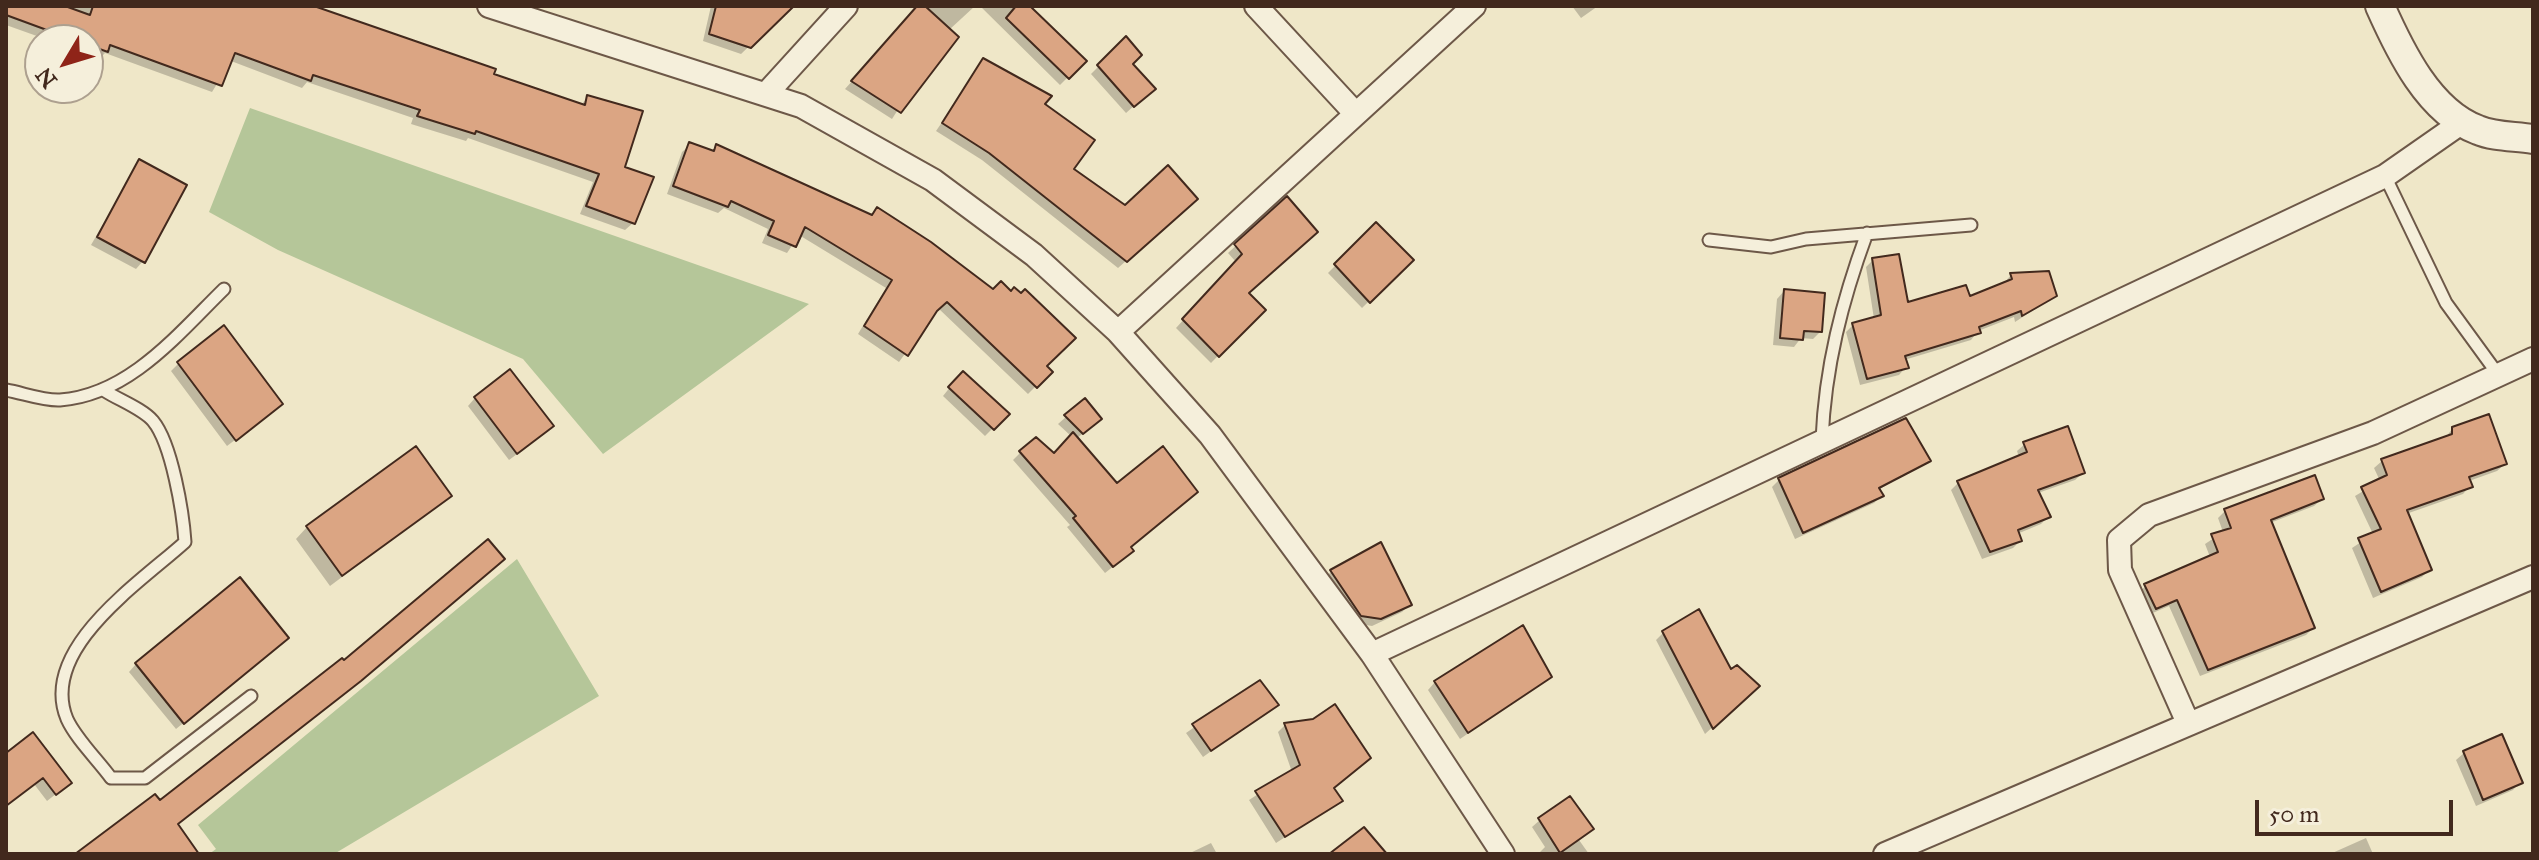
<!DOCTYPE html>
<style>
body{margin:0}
#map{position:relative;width:2539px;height:860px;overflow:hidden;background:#efe7c8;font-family:"IM FELL Great Primer",serif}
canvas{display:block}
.frame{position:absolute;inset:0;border:8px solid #42291d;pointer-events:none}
.north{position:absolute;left:24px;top:24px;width:80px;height:80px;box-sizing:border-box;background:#f5efdb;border:2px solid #ada08f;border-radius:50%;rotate:232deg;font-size:22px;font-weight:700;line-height:32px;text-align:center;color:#42291d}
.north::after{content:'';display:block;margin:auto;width:28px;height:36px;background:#8f2418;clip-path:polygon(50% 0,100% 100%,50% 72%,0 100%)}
.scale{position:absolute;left:2255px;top:800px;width:198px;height:36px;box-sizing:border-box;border:4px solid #42291d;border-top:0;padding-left:10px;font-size:24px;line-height:28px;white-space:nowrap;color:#42291d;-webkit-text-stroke:6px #f5efdb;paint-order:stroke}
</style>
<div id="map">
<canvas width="2539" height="860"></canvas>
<div class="frame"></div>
<div class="north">N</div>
<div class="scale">50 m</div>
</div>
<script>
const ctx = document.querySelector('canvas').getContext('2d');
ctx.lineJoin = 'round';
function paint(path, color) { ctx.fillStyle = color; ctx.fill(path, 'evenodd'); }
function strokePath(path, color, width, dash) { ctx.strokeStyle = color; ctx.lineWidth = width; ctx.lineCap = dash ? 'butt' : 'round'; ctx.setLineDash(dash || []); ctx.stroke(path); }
const green = new Path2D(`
 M250,108L809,304L603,454L523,359L278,250L209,212Z
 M517,559L599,696L334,854H209L216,849L198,825Z`);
const shadow = new Path2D(`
 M6,6H310L580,106L588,97L622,168L633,223L625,230L580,214L593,182L468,138L466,141L411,124L413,118L307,82L302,88L231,61L212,92L105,53L99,59L88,55V40H48L6,25Z
 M711,6H791L741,54L703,41Z
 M919,6H975L949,30L892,119L845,89Z
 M980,6H1027L1084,61L1060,85Z
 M1572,6H1598L1581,18Z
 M1126,39L1130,64L1145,96L1126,113L1091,74Z
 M984,61L1071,170L1125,208L1188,206L1118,268L982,160L936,131Z
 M690,145L711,152L716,147L871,216L877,209L1050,372L1028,394L938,308L899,362L858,334L886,288L799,235L787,253L762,243L768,229L724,208L718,213L667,194L682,152Z
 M139,162L143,261L136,269L91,245Z
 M1287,199L1246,293L1263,310L1211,363L1176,328L1236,262L1228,253Z
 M1376,225L1411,260L1362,308L1328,273Z
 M1873,260L1906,305L1968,299L2004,283L2011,275L2055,296L2015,322L2014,317L1978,331L1971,340L1904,360L1906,367L1899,375L1860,385L1846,332L1853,325L1874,319L1866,267Z
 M1784,291L1820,332L1813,339L1801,338L1794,347L1773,345L1777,299Z
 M178,364L273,411L227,446L171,371Z
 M955,381L1007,414L985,436L943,396Z
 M475,398L544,434L509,460L468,406Z
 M1084,401L1092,426L1076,439L1129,547L1124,558L1105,573L1067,527L1070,525L1013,460L1020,453L1054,455L1071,436L1058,424Z
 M2453,428L2505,464L2497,471L2469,481L2470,486L2463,494L2406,514L2430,569L2422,577L2373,598L2352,548L2373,534L2355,496L2380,481L2374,468L2382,461L2445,438Z
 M2025,444L2083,473L2075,480L2038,493L2049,516L2041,524L2017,534L2020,541L2013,548L1982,559L1951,490L1958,483L2019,457L2017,451Z
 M1928,461L1878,490L1881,496L1874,503L1795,539L1772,487L1780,479Z
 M450,496L330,586L296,539L307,527Z
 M2322,499L2314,506L2270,523L2313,628L2306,635L2200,676L2169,606L2148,615L2138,593L2146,586L2210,557L2205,544L2223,532L2218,518L2225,511Z
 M1332,571L1409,605L1402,612L1372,626L1354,623L1324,579Z
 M1663,633L1757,686L1705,734L1656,640Z
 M279,645L176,729L129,672L136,664Z
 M1550,677L1460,739L1428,690L1435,682Z
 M1259,682L1277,704L1203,757L1186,733Z
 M344,694L176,826L189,854H78Z
 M1285,725L1341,801L1276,843L1249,800L1292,772L1278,732Z
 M2464,753L2520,782L2513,790L2476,806L2456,760Z
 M6,756L70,783L47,801L34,784L6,805Z
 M1540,820L1592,829L1579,840L1589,854H1538L1545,847L1532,827Z
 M2366,838L2373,854H2330Z
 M1211,843L1217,854H1188Z`);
const building = new Path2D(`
 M6,6H65L90,15L93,6H314L496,69L494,74L585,105L587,95L643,111L625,167L654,177L635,224L586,206L599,174L476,131L475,134L417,116L420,110L313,75L311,81L235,53L222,86L110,45L108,52L88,45V40H74L6,15Z
 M716,6H794L751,48L709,34Z
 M917,6H925L959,37L901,113L851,81Z
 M1016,6H1030L1087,61L1069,79L1006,18Z
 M1126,36L1142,55L1133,64L1156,89L1134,107L1097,65Z
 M983,58L1052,96L1045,104L1095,140L1074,169L1125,205L1168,165L1198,199L1127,262L989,153L942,123Z
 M689,142L714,151L716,144L872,215L877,207L931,242L993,289L1001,281L1011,291L1014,287L1021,293L1025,289L1076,338L1047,366L1053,372L1037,388L947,302L937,311L908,356L864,326L892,280L805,227L796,247L768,235L774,221L731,201L728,207L673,186Z
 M139,159L187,185L145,263L97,237Z
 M1287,196L1318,232L1249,293L1266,310L1219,357L1182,319L1242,254L1234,244Z
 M1376,222L1414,260L1370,303L1334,264Z
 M1899,254L1908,302L1966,285L1970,296L2012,279L2010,273L2049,271L2057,296L2022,316L2021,311L1979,327L1981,333L1905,356L1909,368L1867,379L1852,323L1881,315L1872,258Z
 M1784,289L1825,293L1822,332L1804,331L1803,340L1780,338Z
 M224,325L283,404L236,441L177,362Z
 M510,369L554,426L517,454L474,397Z
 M963,371L1010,414L994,430L948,387Z
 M1085,398L1102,419L1083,434L1064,415Z
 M2489,414L2507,464L2469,477L2473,487L2407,510L2432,570L2381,592L2358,538L2381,529L2361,487L2387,475L2381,459L2452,434V427Z
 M1906,418L1931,461L1879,488L1884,496L1803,533L1778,478Z
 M2068,426L2085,473L2038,490L2051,517L2018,530L2022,541L1990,552L1957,481L2027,452L2023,442Z
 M1073,432L1117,483L1163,446L1198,492L1131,547L1134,551L1113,567L1073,518L1076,516L1019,451L1036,437L1054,453Z
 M416,446L452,496L342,576L306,526Z
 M2315,475L2324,499L2271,520L2315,628L2208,670L2177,600L2156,609L2144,584L2218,552L2211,534L2231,528L2224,509Z
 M488,539L505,559L361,681L178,824L199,854H75L155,794L160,800L342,658L344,660Z
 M1381,542L1412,605L1381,619L1361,616L1330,570Z
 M240,577L289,638L184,724L135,663Z
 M1699,609L1731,669L1737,665L1760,686L1713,729L1662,631Z
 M1523,625L1552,677L1468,733L1434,681Z
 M1260,680L1279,705L1211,751L1192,724Z
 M1335,704L1371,758L1334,788L1343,801L1285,837L1255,791L1300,765L1284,723L1313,719Z
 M33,732L72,783L56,795L43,778L6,806V753Z
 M2502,734L2523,783L2483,800L2463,751Z
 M1570,796L1594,829L1560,853L1538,818Z
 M1364,827L1387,854H1329Z`);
const service = new Path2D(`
 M2385,176L2446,303L2497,373
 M1709,240L1771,247L1806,239L1971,225
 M6,390C23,393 44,401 60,400C129,395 178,334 224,289
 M105,391C119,400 143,409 153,421C172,444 183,513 185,542C141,582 38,649 67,719C76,739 98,760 111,778H145L251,696
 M1822,440C1825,367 1842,301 1867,233`);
const minor = new Path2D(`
 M489,6L801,106L933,180L1034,255L1118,332L1210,435L1372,654L1503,854
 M1256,6L1355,113
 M766,94L846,6
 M1118,332L1474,6
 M1372,654L2385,176L2461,123
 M2188,723L2120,570L2119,540L2149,515L2373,433L2533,359
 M1885,854L2533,577`);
const tertiary = new Path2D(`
 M2380,6C2400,51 2429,112 2478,130C2494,137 2515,136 2533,139`);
paint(green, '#b5c699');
paint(shadow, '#0003');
paint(building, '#dba583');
strokePath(building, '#42291d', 2);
strokePath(service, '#6d5848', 15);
strokePath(minor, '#6d5848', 26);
strokePath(tertiary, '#6d5848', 32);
strokePath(service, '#f5efdb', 11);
strokePath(minor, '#f5efdb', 22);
strokePath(tertiary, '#f5efdb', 28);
</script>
